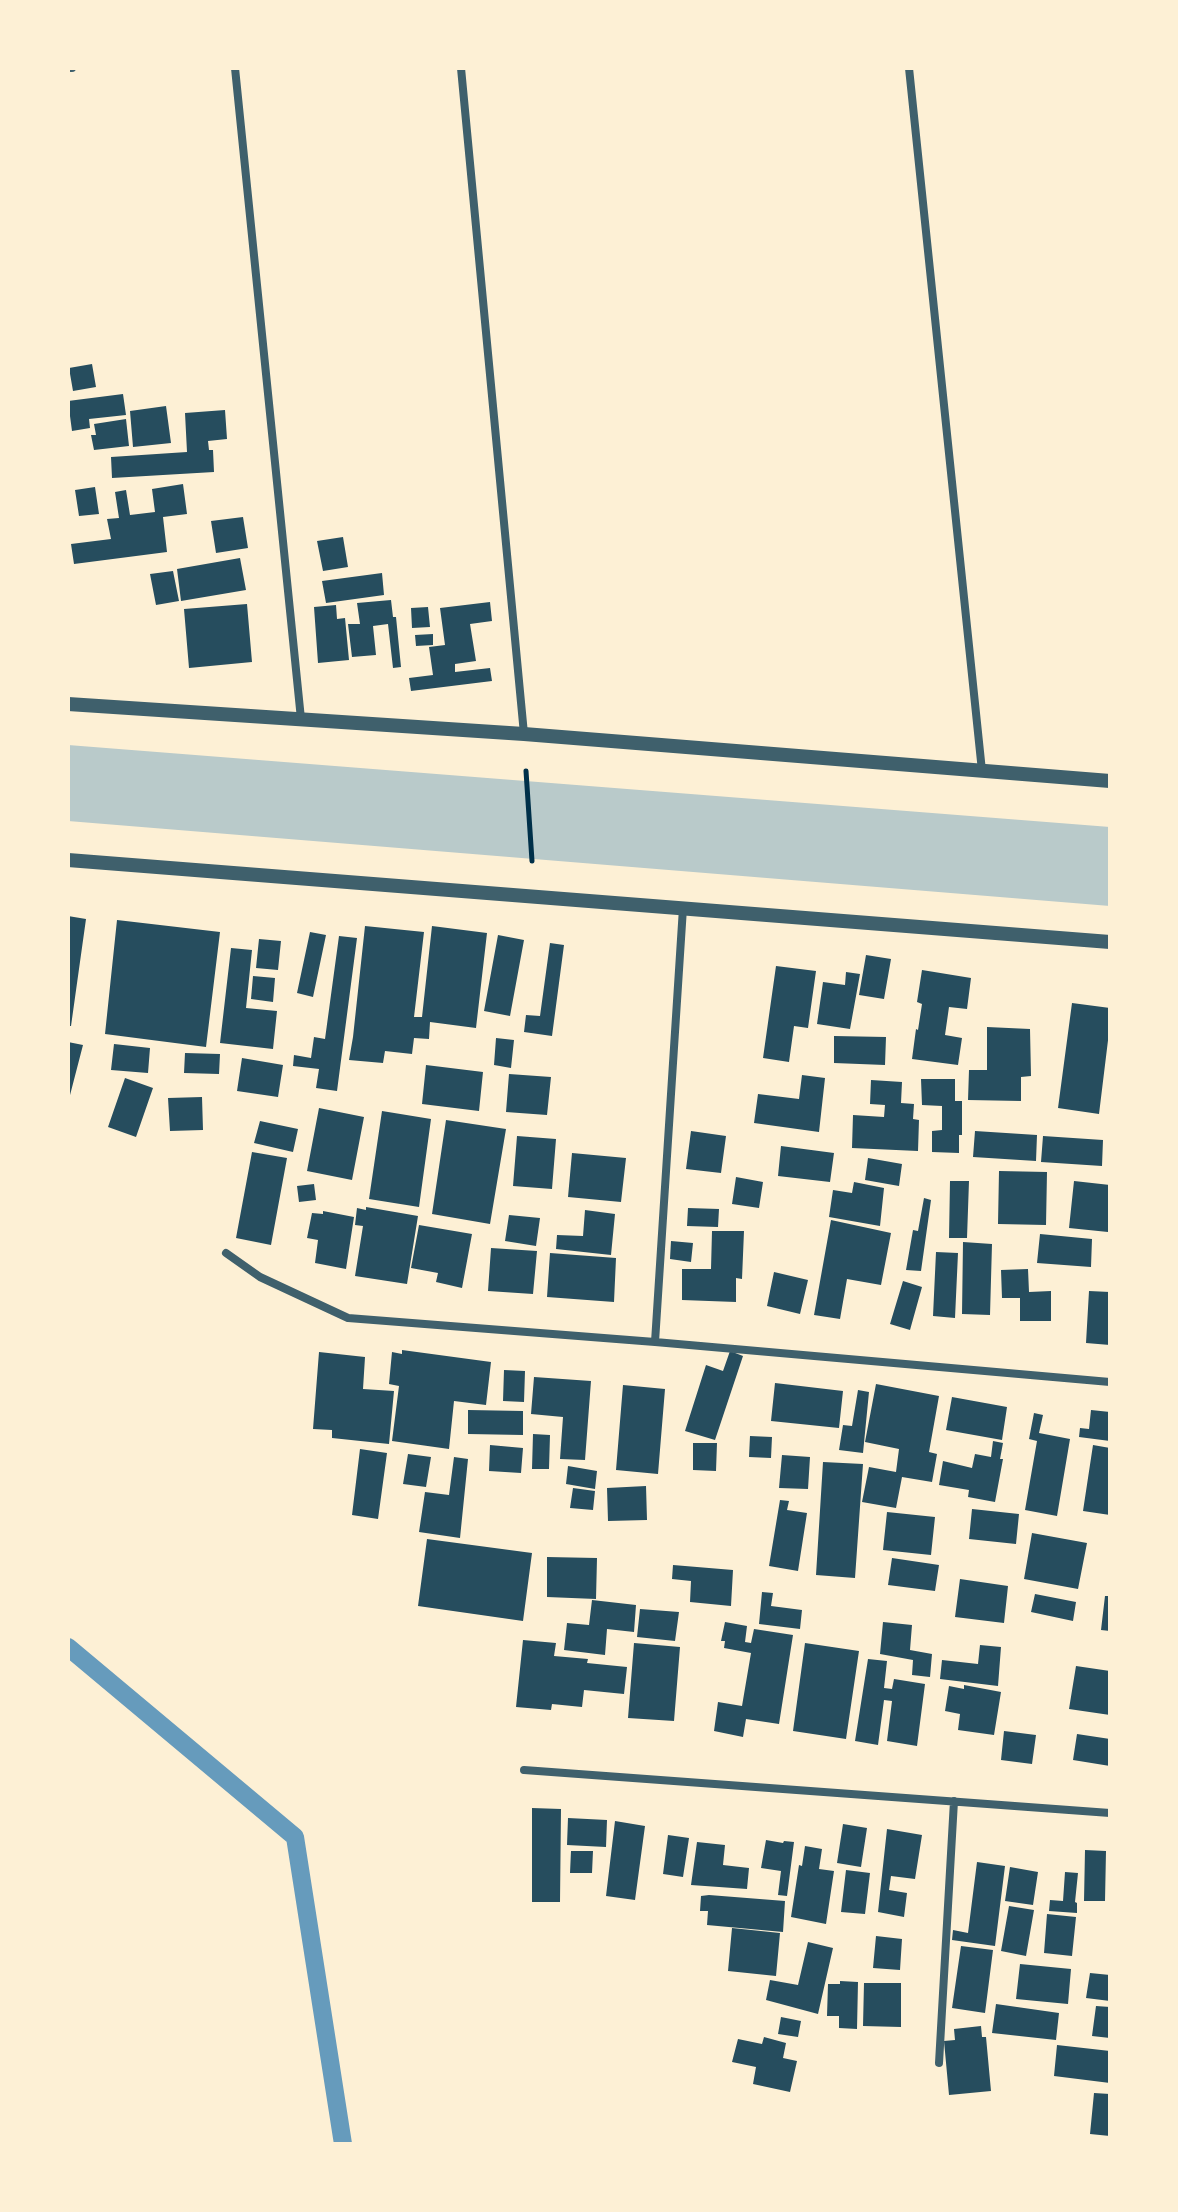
<!DOCTYPE html>
<style>
body{margin:0}
#map{position:relative;width:1178px;height:2212px;overflow:hidden;background:#fdf0d5;font-family:Inter,sans-serif}
canvas{display:block}
.frame{position:absolute;inset:0;border:70px solid #fdf0d5;pointer-events:none}
</style>
<div id="map">
<canvas width="1178" height="2212"></canvas>
<div class="frame"></div>
</div>
<script>
const ctx = document.querySelector('canvas').getContext('2d');
ctx.lineJoin = 'round';
function paint(path, color) { ctx.fillStyle = color; ctx.fill(path, 'evenodd'); }
function strokePath(path, color, width, dash) { ctx.strokeStyle = color; ctx.lineWidth = width; ctx.lineCap = dash ? 'butt' : 'round'; ctx.setLineDash(dash || []); ctx.stroke(path); }
const green = new Path2D(`
 M68,745L1110,827V906L68,821Z`);
const stream = new Path2D(`
 M68,1647L295,1837L343,2144`);
const building = new Path2D(`
 M92,364L96,387L73,391L69,368Z
 M123,394L126,415L89,419L90,428L72,431L68,401Z
 M166,406L171,443L133,447L130,411Z
 M225,410L227,439L208,441L209,450H213L214,472L112,478L111,457L187,452L185,413Z
 M126,419L129,446L94,450L91,435H96L94,424Z
 M183,484L187,514L163,517L167,552L74,564L71,544L111,539L107,519L119,518L115,492L126,490L130,515L155,512L152,489Z
 M95,487L99,514L79,516L75,490Z
 M243,517L248,548L216,553L211,521Z
 M343,537L348,567L323,571L317,541Z
 M240,558L246,590L181,601L177,569Z
 M173,571L179,601L156,605L150,574Z
 M382,573L384,595L326,603L322,581Z
 M391,600L393,617H396L401,667L393,668L388,624L373,626L376,655L352,657L348,624H360L357,603Z
 M490,602L492,621L470,624L476,661L455,664V672L490,668L492,681L411,691L409,678L433,675L429,647L445,645L440,608Z
 M247,604L252,662L189,668L184,609Z
 M336,605L337,619L345,618L349,660L318,663L314,607Z
 M428,607L430,627L412,628L411,608Z
 M433,634V645L416,646L415,635Z
 M68,916L86,919L71,1026H68Z
 M117,920L220,932L206,1047L105,1034Z
 M365,926L424,932L414,1017H422L432,926L487,933L476,1028L430,1022L429,1039L414,1038L412,1054L385,1051L383,1063L349,1060L353,1037Z
 M310,932L326,935L313,997L297,993Z
 M498,935L524,940L510,1016L484,1011Z
 M339,936L357,938L337,1091L316,1088L319,1069L293,1066L294,1055L311,1058L314,1037L325,1039Z
 M259,939L281,941L278,970L256,968Z
 M550,943L564,945L552,1036L524,1032L526,1015L540,1016Z
 M231,948L252,950L246,1008L277,1011L273,1049L220,1043Z
 M866,955L891,959L884,999L859,995Z
 M776,966L816,971L808,1028L794,1026L789,1062L763,1058Z
 M922,970L971,978L967,1009L949,1007L945,1035L962,1038L958,1065L912,1059L916,1029L918,1030L922,1004L917,1002Z
 M846,972L860,974L850,1029L817,1024L823,982L845,985Z
 M253,976L275,978L273,1002L251,999Z
 M1072,1003L1110,1008V1024L1099,1114L1058,1108Z
 M987,1027L1030,1029L1031,1076L1021,1077V1101L968,1100L969,1070H987Z
 M834,1036L886,1037L885,1065L834,1063Z
 M496,1038L514,1040L511,1068L494,1065Z
 M68,1042L83,1045L69,1099H68Z
 M114,1044L150,1048L148,1073L111,1070Z
 M185,1053L220,1054L219,1074L184,1073Z
 M242,1058L283,1065L278,1097L237,1091Z
 M426,1065L483,1072L479,1111L422,1104Z
 M509,1074L551,1077L547,1115L506,1112Z
 M802,1075L825,1078L819,1132L754,1123L758,1094L799,1099Z
 M125,1078L153,1088L136,1137L108,1127Z
 M921,1079H955V1101H962V1135H959V1153L932,1152V1131L942,1130V1106L922,1105Z
 M871,1080L902,1082L901,1103L914,1104L913,1119L919,1120L918,1151L852,1148L853,1115L884,1117L885,1105L870,1104Z
 M202,1097L203,1130L170,1131L168,1098Z
 M319,1108L364,1117L352,1180L307,1171Z
 M382,1111L431,1119L419,1207L369,1199Z
 M446,1120L506,1129L490,1224L432,1214Z
 M260,1121L298,1129L293,1152L254,1143Z
 M691,1131L726,1136L721,1173L686,1169Z
 M975,1131L1037,1135L1036,1161L973,1157Z
 M517,1136L556,1139L552,1189L513,1186Z
 M1043,1136L1103,1140L1102,1166L1041,1162Z
 M781,1146L834,1153L830,1182L778,1176Z
 M252,1152L287,1158L271,1245L236,1238Z
 M572,1153L626,1158L621,1202L568,1197Z
 M868,1158L902,1164L899,1186L865,1180Z
 M999,1171L1047,1172L1046,1225L998,1224Z
 M736,1177L763,1182L759,1208L732,1204Z
 M950,1181H969L967,1238H949Z
 M1074,1181L1110,1185L1108,1232L1069,1228Z
 M854,1182L884,1188L880,1226L829,1217L833,1190L852,1193Z
 M314,1184L316,1200L299,1202L297,1186Z
 M924,1198L931,1200L921,1271L906,1270L913,1230L918,1231Z
 M366,1207L418,1216L407,1284L355,1276L363,1226L355,1225L357,1208L366,1210Z
 M688,1208L719,1209L718,1227L687,1226Z
 M585,1210L615,1214L611,1255L556,1249L557,1235L583,1236Z
 M323,1211L354,1217L346,1269L315,1263L318,1240L307,1238L312,1213L323,1214Z
 M509,1215L540,1218L536,1246L505,1241Z
 M831,1220L891,1233L881,1285L847,1279L840,1319L814,1315Z
 M419,1225L472,1234L462,1288L436,1282L438,1273L411,1268Z
 M712,1231H744L742,1279L736,1278V1302L682,1300V1269H711Z
 M1040,1234L1092,1239L1091,1267L1037,1263Z
 M671,1241L693,1243L691,1262L670,1259Z
 M963,1242L992,1244L990,1315L962,1314Z
 M491,1248L537,1251L533,1294L488,1291Z
 M936,1252L958,1253L955,1318L933,1316Z
 M550,1253L616,1258L614,1302L547,1297Z
 M1028,1269L1029,1292L1051,1291V1321H1020V1298H1002L1001,1270Z
 M774,1272L808,1280L800,1314L767,1306Z
 M903,1281L922,1287L910,1330L890,1324Z
 M1089,1291L1110,1292V1345L1086,1343Z
 M402,1350L491,1362L486,1405L454,1401L449,1449L392,1441L399,1386L389,1384L392,1352L402,1354Z
 M730,1351L743,1356L715,1440L685,1431L706,1365L723,1371Z
 M319,1352L365,1357L363,1389L394,1391L389,1444L332,1438V1430L313,1429Z
 M504,1370L525,1371L524,1402L503,1401Z
 M534,1377L591,1381L585,1460L560,1459L563,1417L531,1414Z
 M775,1383L843,1391L839,1428L771,1421Z
 M876,1384L939,1396L929,1452L937,1454L932,1482L902,1477L896,1508L862,1502L869,1467L896,1472L899,1449L865,1442Z
 M623,1385L665,1389L658,1474L616,1470Z
 M858,1390L869,1392L863,1453L839,1450L843,1425L852,1426Z
 M952,1397L1007,1407L1002,1440L946,1430Z
 M468,1410L523,1411V1435L468,1434Z
 M1091,1410L1110,1412V1441L1079,1437L1080,1428L1089,1429Z
 M1034,1413L1043,1415L1039,1433L1070,1439L1057,1516L1025,1510L1037,1441L1029,1439Z
 M533,1434L550,1435L549,1469H532Z
 M750,1436L772,1437L771,1458L749,1457Z
 M993,1441L1003,1443L1000,1459H1003L995,1502L968,1497L969,1490L939,1485L943,1461L972,1468L975,1454L991,1457Z
 M693,1443H717L716,1471L693,1470Z
 M490,1445L523,1448L521,1473L489,1471Z
 M1093,1445L1110,1448V1515L1083,1511Z
 M360,1449L387,1453L378,1519L352,1515Z
 M408,1454L431,1457L426,1487L403,1484Z
 M782,1455L810,1457L808,1489L779,1488Z
 M454,1457L468,1459L460,1538L419,1532L425,1492L449,1495Z
 M823,1462L863,1464L855,1578L816,1575Z
 M568,1466L597,1471L595,1489L566,1484Z
 M646,1486L647,1520L608,1521L607,1488Z
 M573,1488L595,1491L593,1510L570,1508Z
 M780,1500L789,1501L787,1510L807,1513L798,1571L769,1566Z
 M972,1509L1019,1514L1016,1544L969,1539Z
 M887,1512L935,1517L931,1555L883,1550Z
 M1032,1533L1087,1543L1078,1589L1024,1579Z
 M427,1539L532,1553L523,1621L418,1606Z
 M547,1557L597,1558L596,1599L547,1597Z
 M892,1558L939,1565L935,1591L888,1585Z
 M673,1565L733,1570L731,1606L690,1602L691,1581L672,1579Z
 M960,1579L1008,1586L1004,1623L955,1617Z
 M762,1592L773,1593L771,1606L802,1610L800,1629L759,1624Z
 M1035,1594L1076,1602L1073,1621L1031,1612Z
 M1105,1596H1110V1631L1101,1630Z
 M592,1600L636,1605L634,1632L607,1629L605,1655L564,1650L567,1623L589,1625Z
 M640,1609L679,1612L675,1641L637,1637Z
 M725,1622L747,1626L745,1642L751,1643L754,1629L793,1635L779,1724L746,1719L743,1737L714,1731L718,1702L742,1706L751,1653L724,1648L725,1641H721Z
 M883,1622L912,1625L910,1650L932,1654L930,1677L912,1675L913,1660L880,1654Z
 M523,1640L556,1643L554,1656L588,1659L587,1663L627,1667L624,1694L584,1690L582,1707L552,1704L551,1710L516,1707Z
 M634,1643L680,1647L674,1721L628,1718Z
 M805,1643L859,1651L846,1739L793,1731Z
 M980,1645L1001,1647L998,1686L940,1679L942,1660L978,1664Z
 M868,1659L887,1661L884,1688L892,1689L894,1679L925,1684L917,1746L887,1741L892,1701L884,1700L878,1745L855,1741Z
 M1076,1666L1110,1671V1715L1069,1709Z
 M964,1685L1001,1692L994,1735L958,1730L960,1714L945,1711L949,1686L964,1689Z
 M1004,1731L1036,1735L1032,1764L1001,1760Z
 M1077,1734L1110,1739V1766L1073,1760Z
 M532,1808L561,1809L560,1902H532Z
 M568,1818L607,1820L606,1847L567,1845Z
 M615,1821L645,1826L635,1900L606,1896Z
 M843,1824L867,1828L861,1867L837,1863Z
 M887,1829L922,1835L915,1879L891,1876L889,1890L907,1893L904,1917L878,1912Z
 M668,1835L689,1838L683,1877L663,1874Z
 M766,1840L783,1843L784,1841L794,1842L787,1896L778,1895L781,1871L761,1868Z
 M697,1842L725,1845L723,1865L749,1868L747,1889L691,1885Z
 M805,1846L822,1849L819,1869L834,1871L826,1924L791,1917L799,1865L802,1866Z
 M1085,1850L1106,1851L1105,1901H1084Z
 M571,1851H593L592,1873H570Z
 M977,1862L1005,1866L995,1946L952,1940L953,1930L968,1933Z
 M1010,1867L1038,1872L1033,1905L1005,1901Z
 M846,1870L870,1873L865,1914L841,1912Z
 M1065,1872L1078,1873L1075,1902L1077,1903V1913L1049,1911L1050,1900L1063,1901Z
 M709,1895L785,1901L783,1932L707,1925L708,1911H700L701,1896Z
 M1009,1906L1034,1910L1026,1956L1001,1951Z
 M1047,1914L1076,1917L1072,1956L1044,1953Z
 M732,1928L780,1933L776,1976L728,1971Z
 M876,1936L902,1939L900,1970L873,1968Z
 M808,1942L833,1948L818,2014L766,2000L770,1980L798,1985Z
 M961,1946L993,1950L985,2013L952,2008Z
 M1020,1964L1071,1969L1068,2004L1016,1999Z
 M1090,1973L1110,1975V2001L1086,1998Z
 M840,1981L858,1982L857,2029L839,2028V2016H827L828,1984H840Z
 M864,1983H901V2027L863,2026Z
 M996,2004L1059,2013L1056,2040L992,2033Z
 M1096,2006L1110,2007V2038L1092,2036Z
 M781,2017L801,2021L798,2037L778,2034Z
 M981,2026L982,2037H986L991,2091L949,2095L944,2041L955,2040L954,2029Z
 M764,2037L786,2043L783,2058L797,2061L790,2092L753,2084L756,2067L732,2062L738,2039L762,2044Z
 M1057,2045L1110,2051V2083L1054,2076Z
 M1094,2093L1110,2094V2136L1090,2134Z`);
const path = new Path2D(`
 M526,771L532,861`);
const minor = new Path2D(`
 M68,68H72
 M235,68L301,719
 M461,68L524,734
 M909,68L982,771
 M226,1253L260,1277L348,1318L655,1342L1110,1382
 M655,1342L683,908
 M524,1770L1110,1813
 M939,2063L954,1801`);
const tertiary = new Path2D(`
 M68,704L524,734L1110,781
 M68,860L1110,942`);
paint(green, '#b9caca');
strokePath(stream, '#669bbc', 18);
paint(building, '#264d5e');
strokePath(path, '#003049', 5);
strokePath(minor, '#3f606c', 8);
strokePath(tertiary, '#3f606c', 14);
</script>
